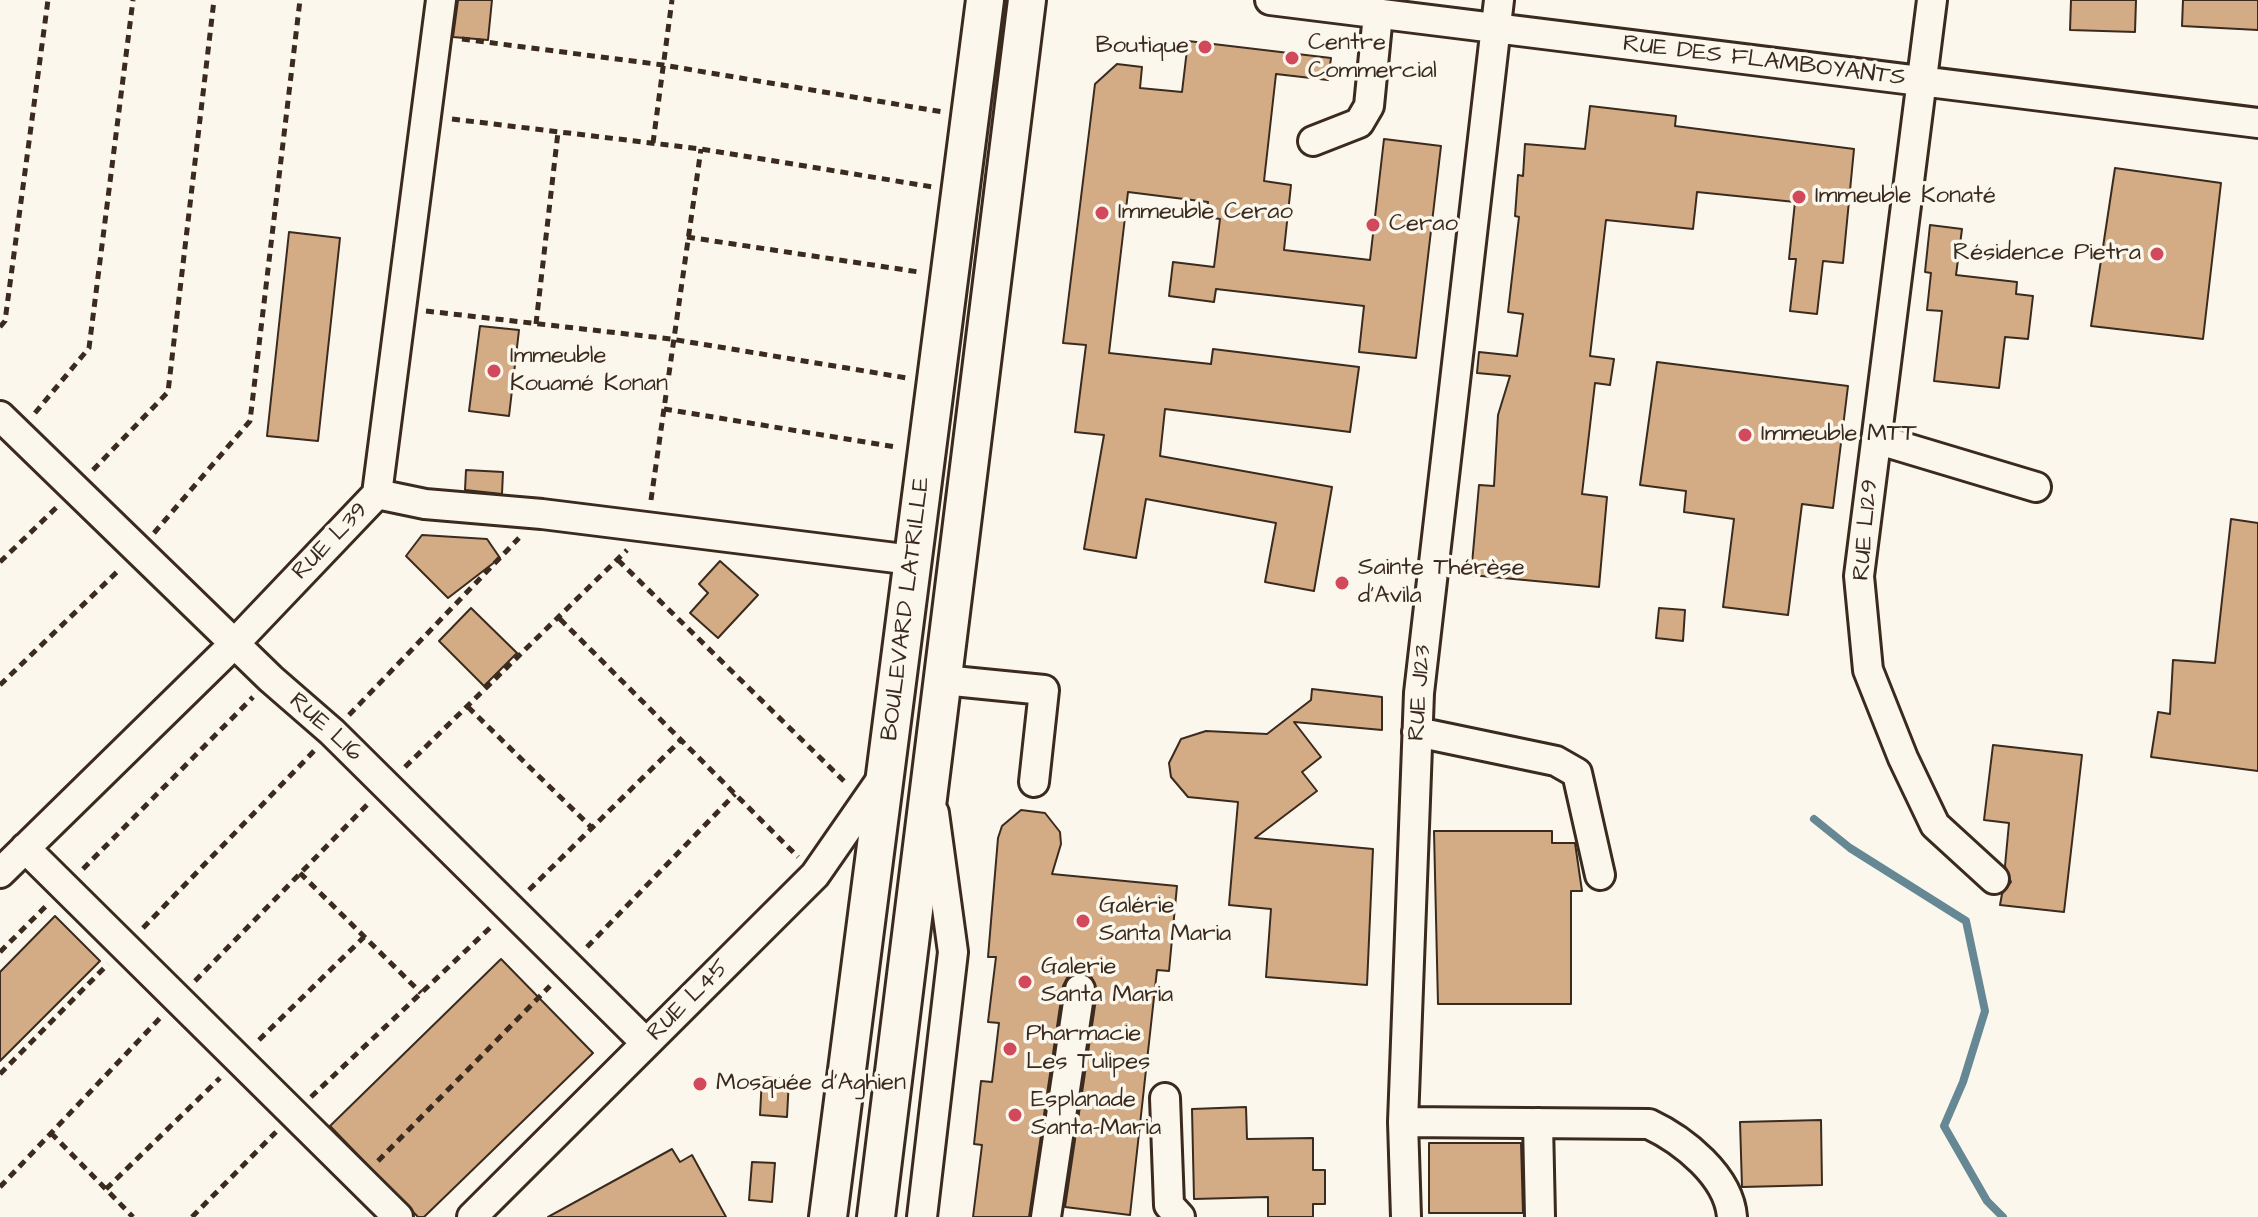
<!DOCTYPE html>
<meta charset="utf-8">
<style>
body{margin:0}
canvas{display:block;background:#fbf7ec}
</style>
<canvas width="2258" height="1217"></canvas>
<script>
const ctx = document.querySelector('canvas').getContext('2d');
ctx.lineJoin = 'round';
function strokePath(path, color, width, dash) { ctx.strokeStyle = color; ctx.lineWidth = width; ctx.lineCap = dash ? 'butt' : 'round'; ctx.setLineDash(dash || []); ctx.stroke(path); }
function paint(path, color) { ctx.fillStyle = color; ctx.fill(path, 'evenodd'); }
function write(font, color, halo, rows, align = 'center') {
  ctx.font = font + ' "Architects Daughter",sans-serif'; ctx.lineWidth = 7; ctx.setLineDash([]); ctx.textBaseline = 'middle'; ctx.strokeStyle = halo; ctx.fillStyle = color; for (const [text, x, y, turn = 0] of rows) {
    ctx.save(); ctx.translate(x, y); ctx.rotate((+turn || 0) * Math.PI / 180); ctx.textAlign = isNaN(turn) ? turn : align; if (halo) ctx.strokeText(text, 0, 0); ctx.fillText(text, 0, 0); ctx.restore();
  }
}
const stream = new Path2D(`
 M1814,819L1850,848L1966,921L1985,1011L1963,1082L1944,1126L1987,1201L2003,1217`);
const building = new Path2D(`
 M458,0H492L488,40L453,37Z
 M2071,0H2136L2135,32L2070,30Z
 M2183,0H2258V30L2182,26Z
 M1188,41L1331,58L1328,80L1276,74L1264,181L1291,185L1284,250L1370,260L1384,139L1441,146L1416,358L1359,352L1364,306L1216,289L1214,302L1169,296L1173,262L1214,267L1220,219L1206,217L1208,202L1128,192L1109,353L1211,364L1213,349L1359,367L1350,432L1165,409L1160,456L1332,487L1314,591L1265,582L1276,523L1146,499L1136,558L1084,549L1104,435L1075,432L1086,345L1063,343L1095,84L1117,64L1142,67L1140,88L1182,92Z
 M1590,106L1676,116L1675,126L1854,149L1843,263L1823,261L1817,314L1790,311L1796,259H1789L1795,202L1697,192L1693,229L1606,220L1590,356L1614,359L1610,385L1595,383L1582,494L1607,497L1599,587L1471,575L1479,485L1494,486L1498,415L1510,376L1477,373L1479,352L1517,356L1523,314L1508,312L1519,217L1515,216L1518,175L1523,176L1525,144L1585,149Z
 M2115,168L2221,183L2203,339L2091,326Z
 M1930,225L1962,229L1956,275L2017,282L2016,294L2033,296L2028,339L2005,337L1999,388L1934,381L1942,311L1927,310L1931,273L1925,272Z
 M289,232L340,238L318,441L267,436Z
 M480,326L519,330L509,416L469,411Z
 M1657,362L1848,386L1833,508L1802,504L1788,615L1723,607L1734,519L1684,512L1686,491L1640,485Z
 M466,470L503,472L502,494L465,490Z
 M2231,519L2258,523V771L2151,757L2158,712L2170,714L2173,660L2215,663Z
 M422,535L487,539L500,558L448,598L406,556Z
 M720,561L758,595L718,638L690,613L708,593L699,584Z
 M471,608L517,653L484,686L439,641Z
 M1659,608L1685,610L1683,641L1656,638Z
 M1312,689L1382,697V730L1294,722L1321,757L1302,772L1317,791L1255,838L1373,849L1367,985L1266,977L1271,909L1229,905L1238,802L1188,797L1171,777L1169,763L1181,739L1206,731L1267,734L1311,700Z
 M1993,745L2082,755L2064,912L2000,905L2002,894L2011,882L2005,866L2009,823L1984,820Z
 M1021,810L1045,813L1060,832L1061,844L1052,874L1177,886L1169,971L1157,970L1130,1215L1065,1207L1097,992L1091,976L1082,972L1067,978L1063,986L1029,1217H973L982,1145L974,1144L981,1081L992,1082L999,1023L988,1022L996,957H988L998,838L1002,826Z
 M1434,831H1552V843H1575L1582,891H1571V1004H1438Z
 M55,916L100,961L0,1061V972Z
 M501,959L593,1053L424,1217H418L330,1126Z
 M762,1077L789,1079L787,1117L760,1115Z
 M1246,1107L1247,1139L1313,1138V1170H1325V1204H1313V1217H1268V1197L1194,1199L1192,1109Z
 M1821,1120L1822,1185L1742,1187L1740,1122Z
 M1429,1143H1521L1523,1213H1429Z
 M672,1149L680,1162L692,1155L726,1217H548Z
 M752,1162L775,1163L772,1202L749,1200Z`);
const path = new Path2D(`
 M462,39L663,65L943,112
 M452,119L701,149L933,187
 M653,143L672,0
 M687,237L919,272
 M426,311L671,339L907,378
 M536,324L558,132
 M0,327L5,321L48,0
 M664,409L896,447
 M35,413L89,348L133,0
 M93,470L168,392L214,0
 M651,500L701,149
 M154,533L250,421L300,0
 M618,560L846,783
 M0,562L58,506
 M560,619L798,857
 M0,685L120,569
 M468,707L592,828
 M349,715L519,538
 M405,767L627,550
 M83,869L253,697
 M300,873L421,993
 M529,890L681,740
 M143,928L314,751
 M587,947L735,794
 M0,952L48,904
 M195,981L367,805
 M259,1040L364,937
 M0,1074L108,964
 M311,1097L493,925
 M51,1133L133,1217
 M378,1161L550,986
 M0,1187L161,1017
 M106,1189L220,1078
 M192,1217L276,1132`);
const minor = new Path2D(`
 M1270,0L2258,123
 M1932,0L1859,576L1868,670L1903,758L1935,825L1994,879
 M1313,141L1359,123L1369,106L1378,14
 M0,416L271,679L332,732L646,1043
 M1876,439L2036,487
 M377,494L425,504L542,514L912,560
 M943,680L1044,690L1034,782
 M1417,732L1556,761L1577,773L1600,875
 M25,848L398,1217
 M0,873L235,643L377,494L441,0
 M1165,1098L1169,1205L1180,1217
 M1403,1122L1649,1124C1683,1140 1729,1176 1732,1217
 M1538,1123L1540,1217
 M472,1217L815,875L883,777
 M922,1217L953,952L934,813
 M1046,1217L1080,989
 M1406,1217L1403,1122L1419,693L1499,0`);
const major = new Path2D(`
 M828,1217L985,0
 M876,1217L1027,0`);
const markers = [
 [1205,47,8,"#d1495b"],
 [1292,58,8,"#d1495b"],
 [1799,197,8,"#d1495b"],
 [1102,213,8,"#d1495b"],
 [1373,225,8,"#d1495b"],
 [2157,254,8,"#d1495b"],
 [494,371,8,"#d1495b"],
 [1745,435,8,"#d1495b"],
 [1342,583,8,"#d1495b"],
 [1083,921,8,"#d1495b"],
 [1025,982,8,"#d1495b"],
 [1010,1049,8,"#d1495b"],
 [700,1084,8,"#d1495b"],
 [1015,1115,8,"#d1495b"]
];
const poiNames = [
 ["Centre",1308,44],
 ["Commercial",1308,72],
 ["Boutique",1189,47,"right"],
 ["Immeuble Konaté",1815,197],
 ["Immeuble Cerao",1118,213],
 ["Cerao",1389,225],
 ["Résidence Pietra",2141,254,"right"],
 ["Immeuble",510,357],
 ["Kouamé Konan",510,385],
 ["Immeuble MTT",1761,435],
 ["Sainte Thérèse",1358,569],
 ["d’Avila",1358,597],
 ["Galérie",1099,907],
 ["Santa Maria",1099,935],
 ["Galerie",1041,968],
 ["Santa Maria",1041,996],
 ["Pharmacie",1026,1035],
 ["Les Tulipes",1026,1063],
 ["Mosquée d'Aghien",716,1084],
 ["Esplanade",1031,1101],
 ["Santa-Maria",1031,1129]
];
const streetNames = [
 ["RUE DES FLAMBOYANTS",1764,62,7],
 ["RUE L129",1867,530,-85],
 ["RUE L39",331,542,-46],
 ["BOULEVARD LATRILLE",907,609,-83],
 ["RUE J123",1421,693,-86],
 ["RUE L16",325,728,42],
 ["RUE L45",689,1001,-45]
];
strokePath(stream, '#668894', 8);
paint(building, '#d3ac85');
strokePath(building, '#3b2a1e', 2);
strokePath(minor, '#3b2a1e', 34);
strokePath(major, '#3b2a1e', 42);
strokePath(path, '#3b2a1e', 5, [8, 6]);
strokePath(minor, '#fbf7ec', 28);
strokePath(major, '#fbf7ec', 36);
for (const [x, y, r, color] of markers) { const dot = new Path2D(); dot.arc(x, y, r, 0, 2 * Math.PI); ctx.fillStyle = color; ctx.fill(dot); strokePath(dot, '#fbf7ec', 3); }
write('24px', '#3b2a1e', '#fbf7ec', poiNames, 'left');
write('24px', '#3b2a1e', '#fbf7ec', streetNames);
</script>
